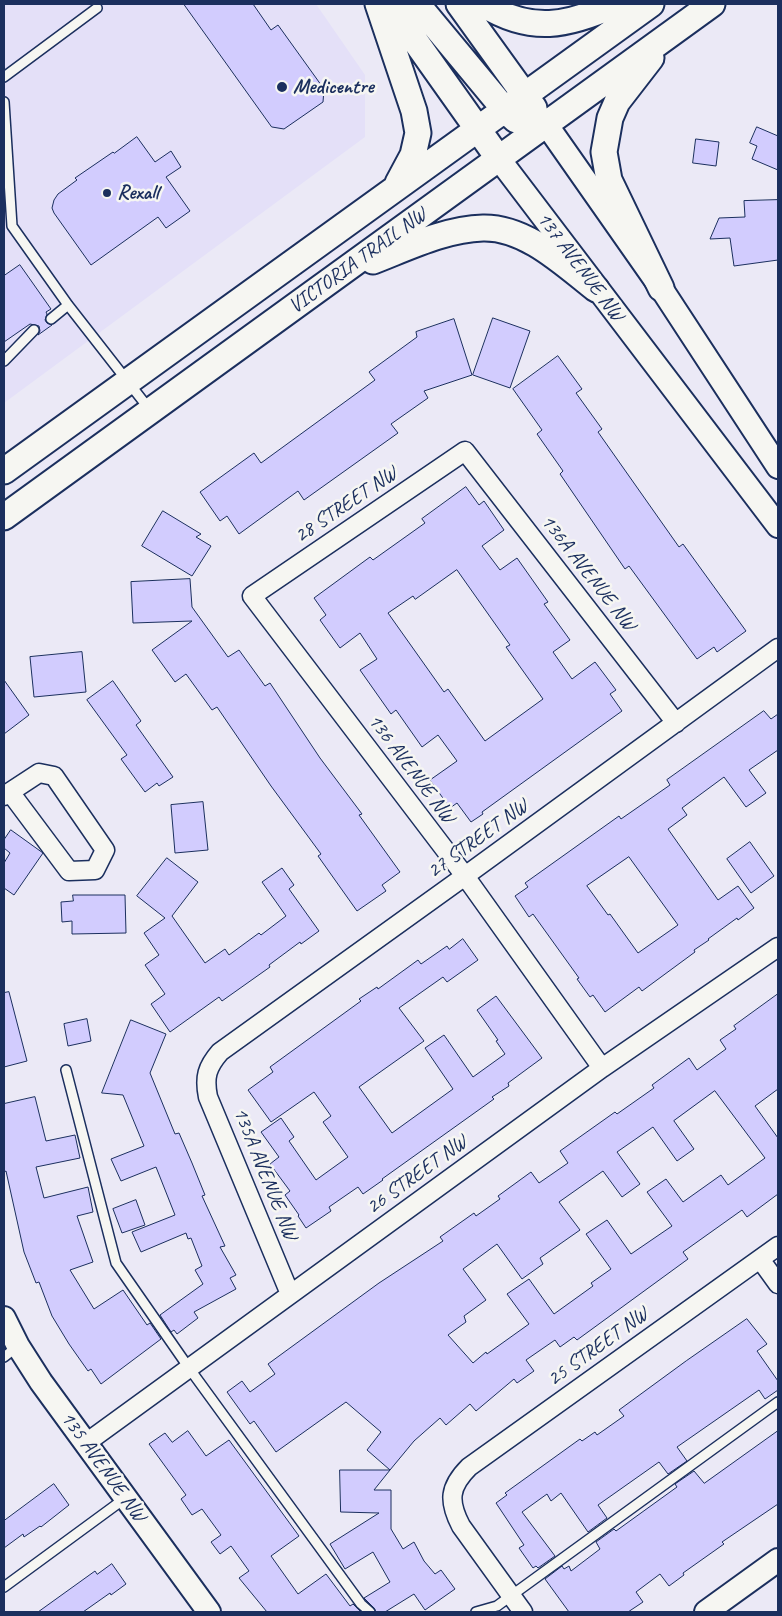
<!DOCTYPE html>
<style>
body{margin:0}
#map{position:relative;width:782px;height:1616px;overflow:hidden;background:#ebe9f6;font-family:Caveat,sans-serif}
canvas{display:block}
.frame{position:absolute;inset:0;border:5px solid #1b2f5e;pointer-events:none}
</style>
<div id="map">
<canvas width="782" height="1616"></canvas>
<div class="frame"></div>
</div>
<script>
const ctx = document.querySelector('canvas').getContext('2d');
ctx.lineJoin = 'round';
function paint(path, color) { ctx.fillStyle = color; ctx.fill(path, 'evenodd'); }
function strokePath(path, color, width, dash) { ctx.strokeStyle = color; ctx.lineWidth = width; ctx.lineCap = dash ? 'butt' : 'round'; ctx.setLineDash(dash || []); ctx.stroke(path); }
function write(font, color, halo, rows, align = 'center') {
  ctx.font = font + ' Caveat,sans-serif'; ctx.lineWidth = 5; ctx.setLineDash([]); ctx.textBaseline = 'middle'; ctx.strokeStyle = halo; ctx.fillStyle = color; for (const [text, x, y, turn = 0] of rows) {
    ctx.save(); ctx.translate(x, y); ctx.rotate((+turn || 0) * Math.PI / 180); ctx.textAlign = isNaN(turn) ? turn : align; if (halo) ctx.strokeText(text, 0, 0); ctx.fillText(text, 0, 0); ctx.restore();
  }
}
const built = new Path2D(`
 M4,4H316L365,75V137L4,403Z`);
const building = new Path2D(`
 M184,4H253L271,30L278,25L324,89L323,102L284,129L272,127Z
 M757,127L778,136V170L752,159L757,146L750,143Z
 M137,137L155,162L171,151L181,167L166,177L190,211L166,228L158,217L91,265L54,213L52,208L54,200L58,194L77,180L75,178L113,152L114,153Z
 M696,139L719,142L716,166L693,163Z
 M778,200V260L734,266L730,238L710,239L719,218L745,217L744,201Z
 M20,265L51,309L46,312L47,314L45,320L47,323L52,325L38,335L40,331L39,326L30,324L4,342V276Z
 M493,318L530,331L510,388L473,375Z
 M454,319L472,375L424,391L428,398L391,424L398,433L304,500L298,491L239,534L227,516L220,521L200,492L254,453L261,463L375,380L369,372L417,337L416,332Z
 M558,356L582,389L576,393L602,429L598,432L679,547L683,544L746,631L717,652L714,647L697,659L629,566L625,569L560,474L563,471L537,434L542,430L513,389Z
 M466,487L479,505L484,501L504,530L482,546L500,570L517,558L548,602L544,604L570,640L553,652L572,679L595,662L616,690L610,694L622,711L482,812L483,814L471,822L457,803L450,808L430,780L457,761L438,735L422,747L396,710L391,714L360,670L377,659L360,633L340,648L320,620L326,615L314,598L370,557L373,560L425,523L422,519ZM457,570L510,645L506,647L543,699L485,741L448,689L444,692L388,613L413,596L415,599Z
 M163,511L201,534L196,537L211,546L192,576L142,546Z
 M190,579L192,607L228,657L239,650L265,686L270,683L320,758L362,814L359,815L400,872L382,885L386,891L357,911L318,856L321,854L271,786L217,707L212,710L186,674L175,682L152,650L192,621L133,623L131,582Z
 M82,652L86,692L34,697L30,657Z
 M4,680L29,715L4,734Z
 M113,681L141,721L136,725L173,777L159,786L157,783L145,792L121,759L127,755L87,700Z
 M764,711L771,719L778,714V750L749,770L766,793L746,807L724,777L682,808L687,815L668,829L718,900L738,886L754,908L738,920L737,918L708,939L709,940L694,950L695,952L642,991L639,987L605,1012L593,995L590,997L577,979L579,978L533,914L529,917L515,896L528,887L525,883L619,816L621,819L670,785L667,780ZM629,857L678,925L638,953L610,914L608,915L587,886Z
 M203,802L208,850L175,853L171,805Z
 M11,830L43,853L14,895L4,888V863L10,853L4,848V840Z
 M750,842L774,876L751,893L727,859Z
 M167,858L198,882L172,916L205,963L225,949L229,955L259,933L261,935L286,916L262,882L282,868L294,885L289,889L319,931L301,944L300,942L269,965L270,967L222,1001L219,997L170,1032L151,1004L165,994L145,965L159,955L144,933L165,918L137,896Z
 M73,895H125L126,933L72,934V921L62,922L61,902L73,901Z
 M463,939L478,960L447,982L443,977L399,1008L424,1041L359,1087L392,1133L453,1089L425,1048L444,1035L473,1077L505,1054L496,1041L498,1040L477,1010L496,996L542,1058L508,1083L509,1086L492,1097L494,1099L382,1179L383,1180L363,1194L358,1187L329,1207L331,1211L306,1228L298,1216L299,1215L285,1195L290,1191L270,1164L279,1157L261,1132L281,1118L294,1137L289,1141L316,1180L348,1157L323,1122L331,1116L314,1092L271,1122L248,1090L273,1072L270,1067L361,1001L359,999L377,987L378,989L418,960L421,964L447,946L449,949Z
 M9,992L27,1061L4,1067V993Z
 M778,994V1089L755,1106L778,1138V1194L747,1217L742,1210L683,1252L688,1259L577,1340L574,1337L560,1347L555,1340L526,1360L534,1371L517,1383L514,1379L476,1411L470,1404L446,1425L440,1418L414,1441L390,1470L367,1450L381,1432L346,1402L276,1452L254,1421L250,1424L227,1392L242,1381L250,1392L275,1374L268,1364L379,1283L443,1241L440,1237L474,1213L476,1216L500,1199L498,1196L531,1172L539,1183L568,1163L560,1151L615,1112L617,1114L654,1088L652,1085L689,1058L697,1070L726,1049L720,1040L736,1029L734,1026ZM715,1091L765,1158L728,1185L721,1175L683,1202L666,1179L647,1192L672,1226L631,1254L607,1220L586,1234L611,1269L591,1283L593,1286L554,1314L529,1279L507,1294L529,1324L487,1354L486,1352L473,1363L448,1335L466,1322L464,1316L486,1300L463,1269L497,1244L522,1279L543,1264L540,1258L580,1230L559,1202L603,1171L622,1197L640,1184L617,1152L653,1127L677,1161L694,1149L674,1121Z
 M87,1019L91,1041L68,1046L64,1024Z
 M131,1020L166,1034L150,1073L175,1134L179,1133L192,1163L205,1195L202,1196L225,1246L220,1247L236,1275L230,1278L236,1289L194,1312L198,1318L177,1334L174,1330L171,1332L160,1315L203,1284L195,1270L202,1266L191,1238L188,1239L186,1233L141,1252L132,1232L175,1215L156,1167L121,1181L111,1159L144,1146L123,1095L102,1093Z
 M35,1097L46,1141L75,1135L80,1158L36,1167L44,1198L88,1187L93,1212L77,1216L93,1262L70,1270L94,1309L123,1290L147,1325L150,1323L161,1339L101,1384L91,1369L88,1371L69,1344L52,1316L39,1282L36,1283L24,1252L6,1171L4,1172V1104Z
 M136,1200L145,1225L122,1233L113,1209Z
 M747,1319L767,1344L757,1351L778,1381V1390L765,1399L759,1390L677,1447L687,1461L668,1474L659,1462L598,1505L607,1518L588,1532L561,1493L551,1501L547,1494L522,1512L555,1556L538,1568L536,1566L533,1568L519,1548L524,1545L496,1503L507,1495L505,1493L580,1439L582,1441L595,1432L597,1435L624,1416L619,1410L686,1361Z
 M188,1431L206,1456L229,1440L299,1536L271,1556L298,1594L326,1574L350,1606L353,1604L361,1612H267L239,1578L249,1571L231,1546L220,1554L211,1542L221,1535L202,1509L192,1515L181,1499L186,1495L149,1444L165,1433L172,1442Z
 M778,1431V1504L722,1542L724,1544L683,1573L684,1575L669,1586L660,1574L636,1592L643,1602L628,1612H569L545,1579L562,1566L564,1569L569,1566L571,1571L600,1549L596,1542L614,1529L616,1531L677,1487L675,1484L694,1471L704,1483Z
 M340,1470H390L374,1490H391V1529L403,1549L414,1542L424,1561L435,1574L441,1570L455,1589L425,1610L414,1594L385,1612H376L374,1608L364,1598L390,1582L373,1552L345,1569L330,1544L379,1513L341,1512Z
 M54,1484L69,1505L41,1527L40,1526L24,1537L23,1534L4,1548V1521Z
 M112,1564L126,1584L111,1595L110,1593L83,1612H38L95,1571L97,1574Z`);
const service = new Path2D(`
 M4,77L97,8
 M4,102L12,226L68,305L150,410
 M51,319L68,305
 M4,361L34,330
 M66,1070L116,1263L189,1368L361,1604L370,1612
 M4,1357L18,1346
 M4,1587L124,1499
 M476,1612L497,1606L778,1402`);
const minor = new Path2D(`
 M4,796L39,773L54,776L105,850L95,870L69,871L10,792
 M602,1068L465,876L252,596L465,451L676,723
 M760,1259L778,1284
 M290,1294L208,1097C204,1077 207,1067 220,1052L465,876L778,648
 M86,1443L602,1068L778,947
 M523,1612L461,1526C448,1501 449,1487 469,1467L778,1246`);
const tertiary = new Path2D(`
 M546,124L661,288L778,467
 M499,159L778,526
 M4,1318L18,1346L41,1382L209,1612
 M706,1612L778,1560`);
const secondary = new Path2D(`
 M378,4L414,111L418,133L413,155L398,183
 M389,4L499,159
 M417,4L505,110L516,120L546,124
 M459,4L534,108
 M483,4C531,34 568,26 616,4
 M651,58L617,102L610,118L604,152L609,180L661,288
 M373,261C407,248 445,229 483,228C526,227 564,264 596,289
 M4,471L651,4
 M4,517L712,4`);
const markers = [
 [282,87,6,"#1b2f5e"],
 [107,193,5,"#1b2f5e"]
];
const poiNames = [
 ["Medicentre",293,87],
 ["Rexall",117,193]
];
const streetNames = [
 ["VICTORIA TRAIL NW",358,261,-36],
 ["137 AVENUE NW",580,267,53],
 ["28 STREET NW",346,505,-34],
 ["136A AVENUE NW",588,573,52],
 ["136 AVENUE NW",411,769,53],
 ["27 STREET NW",478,839,-36],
 ["135A AVENUE NW",265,1174,68],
 ["26 STREET NW",417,1175,-36],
 ["25 STREET NW",598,1347,-36],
 ["135 AVENUE NW",103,1467,54]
];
paint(built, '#e4e0f8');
paint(building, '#d2ccfe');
strokePath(building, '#1b2f5e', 1);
strokePath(service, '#1b2f5e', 12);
strokePath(minor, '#1b2f5e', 21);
strokePath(tertiary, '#1b2f5e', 26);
strokePath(secondary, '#1b2f5e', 29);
strokePath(service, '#f6f6f2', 9);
strokePath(minor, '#f6f6f2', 18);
strokePath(tertiary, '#f6f6f2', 22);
strokePath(secondary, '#f6f6f2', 25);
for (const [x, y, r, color] of markers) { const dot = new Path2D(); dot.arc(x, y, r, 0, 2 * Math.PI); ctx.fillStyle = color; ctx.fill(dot); strokePath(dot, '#f6f6f2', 2); }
write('bold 21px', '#1b2f5e', '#f6f6f2', poiNames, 'left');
write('21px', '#1b2f5e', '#f6f6f2', streetNames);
</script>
